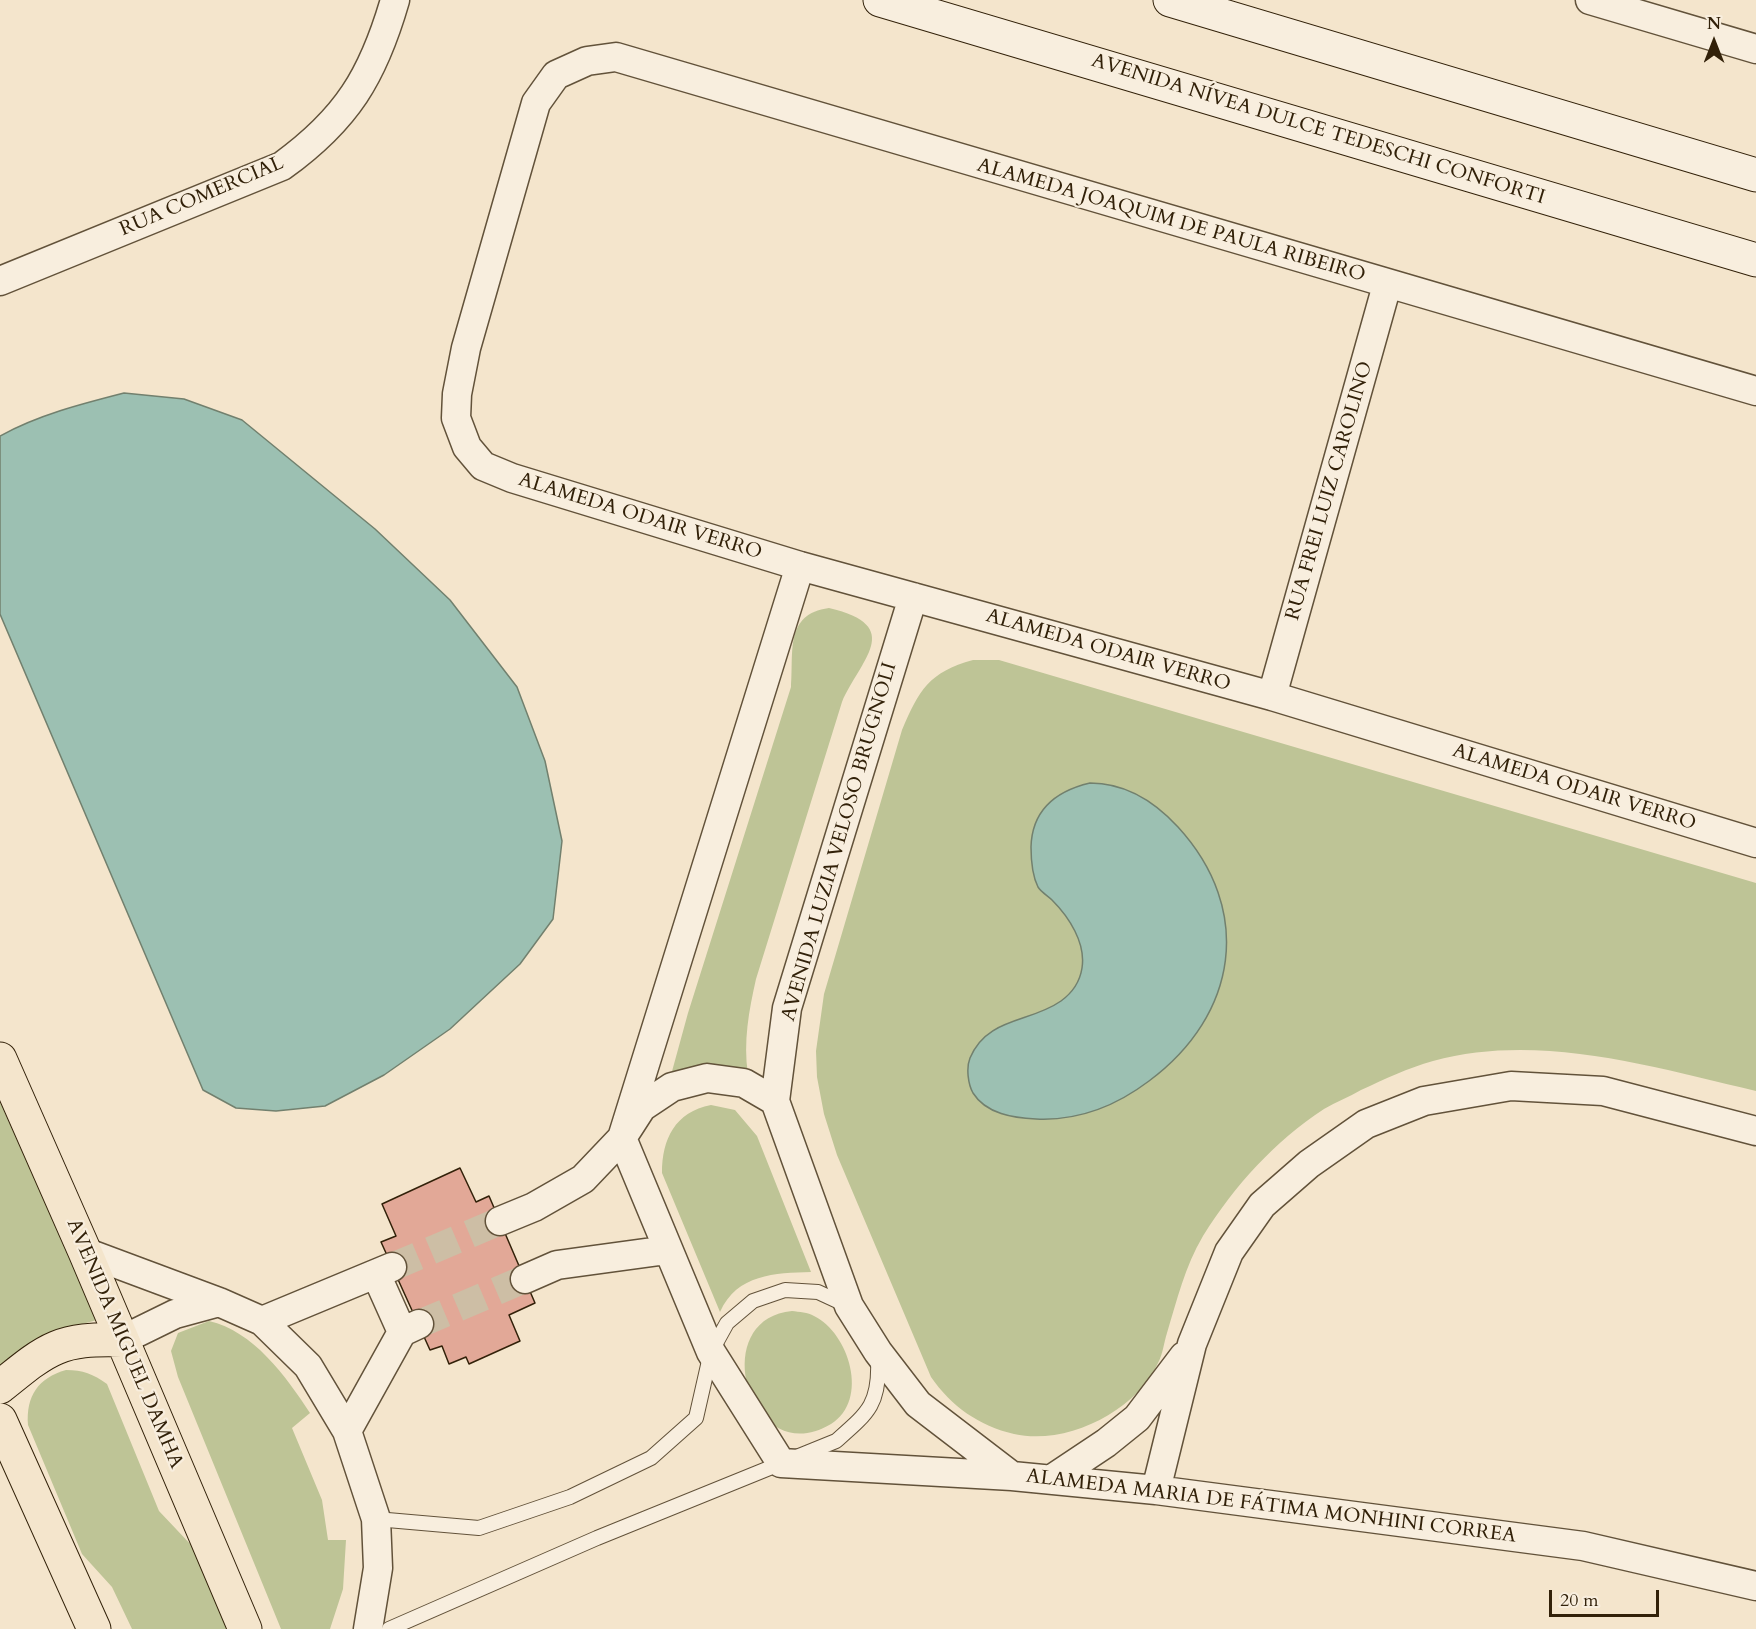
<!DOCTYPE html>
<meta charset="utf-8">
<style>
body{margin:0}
#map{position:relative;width:1756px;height:1629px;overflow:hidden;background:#f4e5cc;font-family:Cardo,serif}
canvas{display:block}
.north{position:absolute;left:1684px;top:12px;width:60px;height:60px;-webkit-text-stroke:4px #f8eede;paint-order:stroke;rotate:0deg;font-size:16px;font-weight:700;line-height:24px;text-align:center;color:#322109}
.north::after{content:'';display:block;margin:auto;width:21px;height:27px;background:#322109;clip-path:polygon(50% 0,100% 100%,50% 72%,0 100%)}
.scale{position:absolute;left:1549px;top:1590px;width:110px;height:27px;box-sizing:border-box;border:3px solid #322109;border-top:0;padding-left:8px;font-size:18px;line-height:21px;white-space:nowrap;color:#322109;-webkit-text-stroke:4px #f8eede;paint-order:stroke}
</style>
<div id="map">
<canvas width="1756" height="1629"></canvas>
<div class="north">N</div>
<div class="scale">20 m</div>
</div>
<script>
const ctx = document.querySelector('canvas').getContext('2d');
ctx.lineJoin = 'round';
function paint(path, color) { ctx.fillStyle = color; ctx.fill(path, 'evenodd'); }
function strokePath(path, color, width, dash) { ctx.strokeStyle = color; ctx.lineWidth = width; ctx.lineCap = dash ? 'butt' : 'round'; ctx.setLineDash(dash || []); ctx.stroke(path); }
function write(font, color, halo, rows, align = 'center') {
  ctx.font = font + ' Cardo,serif'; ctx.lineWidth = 4.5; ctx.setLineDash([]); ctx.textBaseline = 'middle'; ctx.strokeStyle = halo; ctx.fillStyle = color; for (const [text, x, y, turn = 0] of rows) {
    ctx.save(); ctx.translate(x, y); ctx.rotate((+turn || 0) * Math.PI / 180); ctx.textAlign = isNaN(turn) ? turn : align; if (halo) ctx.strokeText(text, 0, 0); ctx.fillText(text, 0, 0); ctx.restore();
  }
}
const green = new Path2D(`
 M829,608C906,626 860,660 842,702L756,979C749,1010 743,1042 748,1074C722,1062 697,1062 671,1075L688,1013L791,687C794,653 784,614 829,608Z
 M973,660H999L1756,883V1091C1653,1067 1539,1032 1433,1061C1408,1068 1385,1079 1361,1090C1349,1097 1336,1102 1324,1109C1274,1142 1235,1185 1203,1236C1185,1266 1177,1300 1167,1333C1164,1342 1163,1354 1158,1363C1136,1411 1067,1446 1014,1434C979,1426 951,1406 931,1377L837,1155L824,1114L817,1077L816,1051L824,994L902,730C919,690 929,672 973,660Z
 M0,1102L97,1320L75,1326L0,1375Z
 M711,1105L735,1110L757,1136L811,1272C775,1273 737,1274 720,1312L662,1173C662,1139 675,1112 711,1105Z
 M792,1311C799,1312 808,1312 814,1316C849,1333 870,1400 831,1424C750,1473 705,1319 792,1311Z
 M209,1321C253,1331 286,1376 310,1413L292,1428L322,1500L328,1540H346L343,1589L330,1629H281L178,1377L171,1351L178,1333Z
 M66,1370C83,1370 93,1374 107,1384L159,1511L194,1548L229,1629H132L112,1587L82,1554L28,1425C26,1396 38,1378 66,1370Z`);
const water = new Path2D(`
 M124,393L184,399L242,420L375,529L450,600L517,687L545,761L562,841L553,919L520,964L450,1029L384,1075L325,1106L276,1111L236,1108L203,1090L0,614V436C38,415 81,404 124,393Z
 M1090,783C1125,783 1155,802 1178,827C1254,910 1238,1015 1149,1081C1116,1106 1078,1121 1036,1119C1014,1118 986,1114 973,1093C968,1084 966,1068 970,1058C987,1017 1030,1023 1061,1001C1072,993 1080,981 1082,968C1086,943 1069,917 1052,900C1048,896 1041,892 1038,887C1032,875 1031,860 1031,847C1032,810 1056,791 1090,783Z`);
const building = new Path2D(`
 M460,1168L476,1202L489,1196L535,1303L509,1315L520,1341L469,1364L466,1357L449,1364L442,1346L430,1350L381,1242L396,1236L382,1204Z`);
const streetTunnel = new Path2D(`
 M392,1267L500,1221
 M419,1324L525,1279`);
const lane = new Path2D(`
 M376,1519L479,1528L570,1497L651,1458L696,1418L711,1352L727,1323L753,1301L785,1290L818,1292L846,1305
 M389,1629L597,1538L836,1441C868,1413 880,1404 878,1360`);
const street = new Path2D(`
 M1590,0L1756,49
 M0,281L282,166C347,119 373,76 395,0
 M1756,391L616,57L587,61L556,75L536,103L466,348L457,394L456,418L467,447L483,466L512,478L800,566L1272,696L1756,843
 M800,566L622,1138L711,1352L781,1463L1012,1476L1156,1490L1583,1546L1756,1586
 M913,597L787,1008L775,1101L849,1306L878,1352L918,1404L1012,1476
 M1272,696L1387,285
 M500,1221L534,1207L583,1179L622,1138L642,1107L672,1087L707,1078L744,1083L775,1101
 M85,1252L219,1302L262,1321L308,1366L347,1431L376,1519L378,1568L368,1629
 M376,1274L402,1332
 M525,1279L557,1265L667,1250
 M262,1321L392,1267
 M122,1340L175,1314L219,1302
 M347,1431L402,1332L419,1324
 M1052,1479L1106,1443L1137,1418L1184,1356
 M1156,1490L1192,1344L1229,1252L1262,1205L1309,1164L1366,1124L1424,1101L1511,1086L1603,1091L1756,1131`);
const secondary = new Path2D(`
 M880,0L1756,260
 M1170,0L1756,175`);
const primary = new Path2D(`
 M0,1059L85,1252L245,1629
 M0,1387C48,1348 59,1338 122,1340
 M0,1420L94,1629`);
const streetNames = [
 ["AVENIDA NÍVEA DULCE TEDESCHI CONFORTI",1318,130,17],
 ["RUA COMERCIAL",202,197,-23],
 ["ALAMEDA JOAQUIM DE PAULA RIBEIRO",1171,221,16],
 ["RUA FREI LUIZ CAROLINO",1330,491,-74],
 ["ALAMEDA ODAIR VERRO",640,517,17],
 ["ALAMEDA ODAIR VERRO",1108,651,16],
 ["ALAMEDA ODAIR VERRO",1574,788,17],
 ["AVENIDA LUZIA VELOSO BRUGNOLI",840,842,-74],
 ["AVENIDA MIGUEL DAMHA",124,1344,67],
 ["ALAMEDA MARIA DE FÁTIMA MONHINI CORREA",1271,1507,7]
];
paint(green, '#bec496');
paint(water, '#9cc0b2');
strokePath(water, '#72806e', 1.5);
paint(building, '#e2a897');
strokePath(building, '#322109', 1.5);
strokePath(streetTunnel, '#cdbea5', 28, [28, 14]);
strokePath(lane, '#62523a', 16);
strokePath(street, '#62523a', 31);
strokePath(secondary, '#322109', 35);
strokePath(primary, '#322109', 35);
strokePath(lane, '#f8eede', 14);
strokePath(street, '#f8eede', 28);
strokePath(secondary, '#f8eede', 33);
strokePath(primary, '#f4e5cc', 33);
write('20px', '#322109', '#f8eede', streetNames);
</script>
